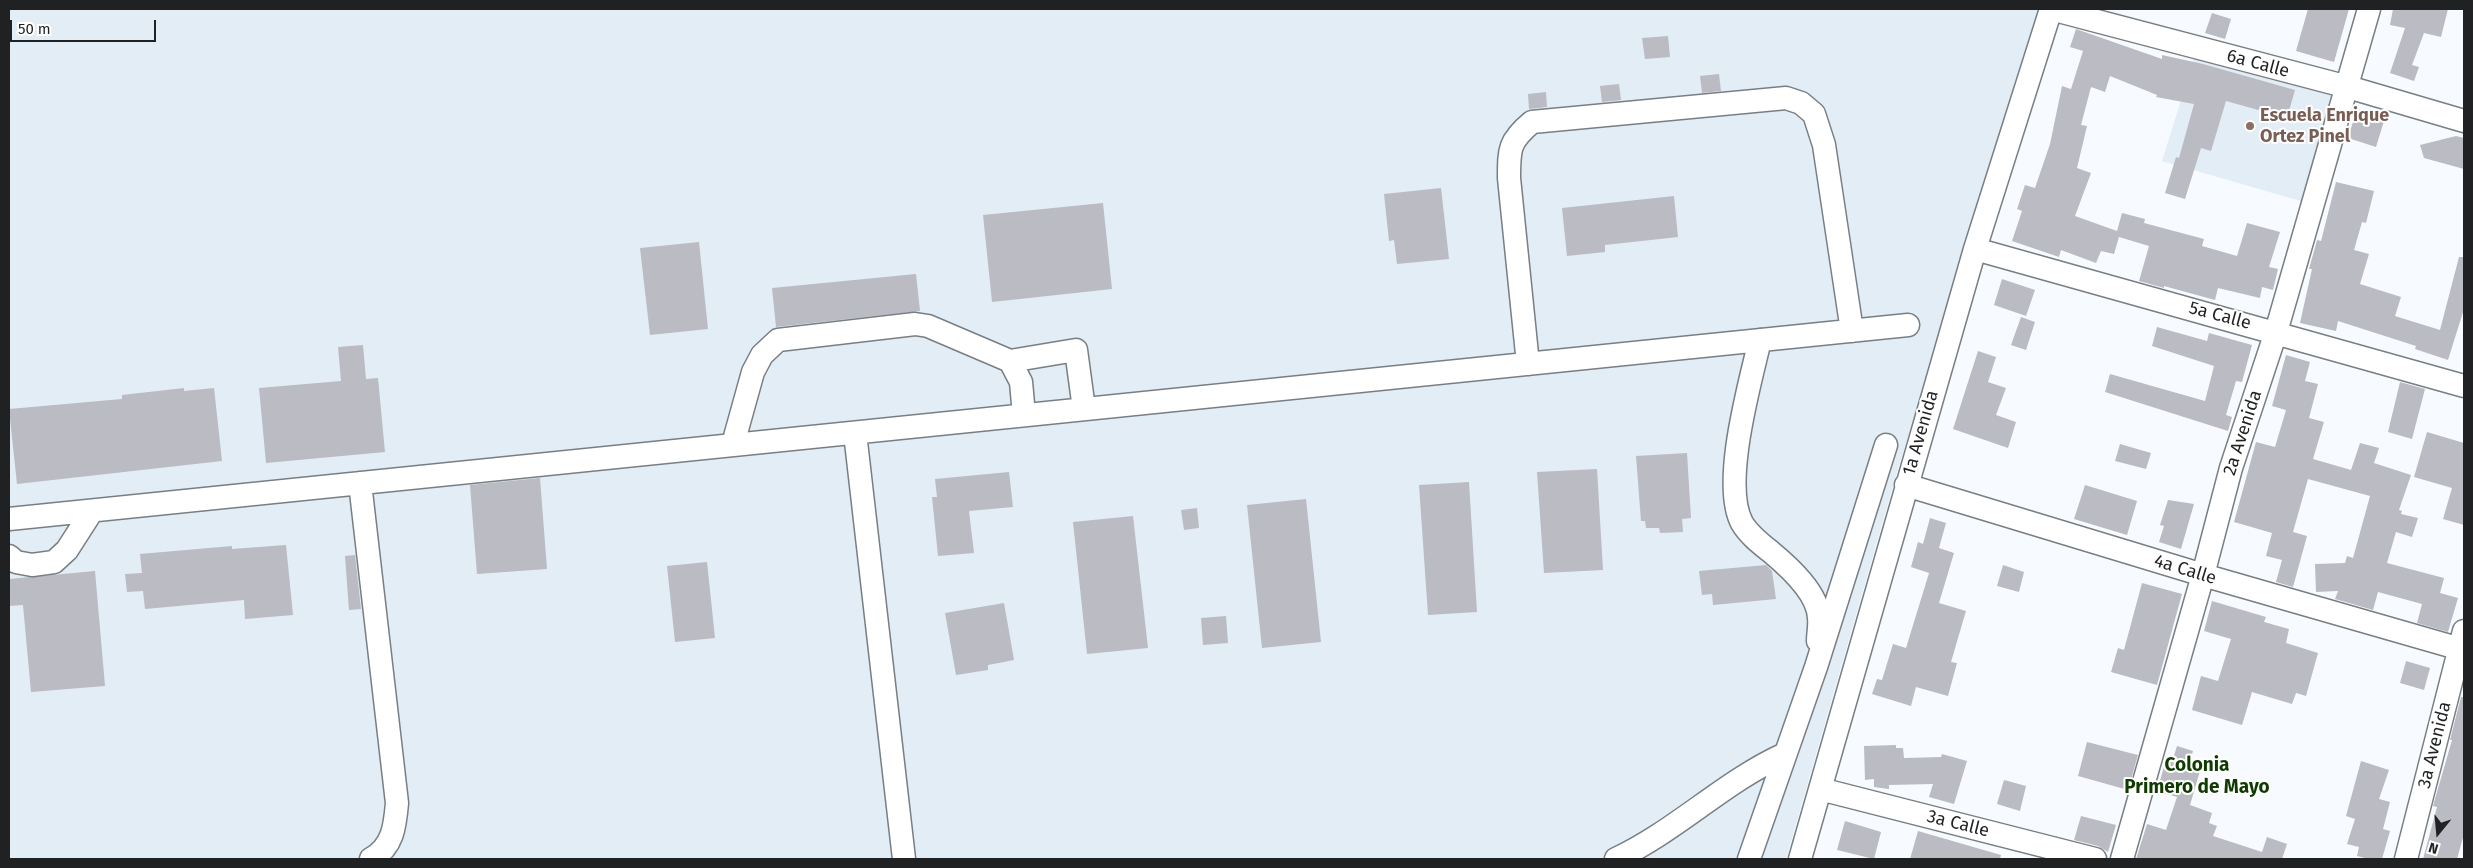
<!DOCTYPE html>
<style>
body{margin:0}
#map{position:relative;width:2473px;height:868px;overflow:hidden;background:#f7fbff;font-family:"Fira Sans",sans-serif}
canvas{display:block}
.frame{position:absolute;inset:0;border:10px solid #1f2123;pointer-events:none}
.north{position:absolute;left:2413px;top:808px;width:50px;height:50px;-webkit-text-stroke:4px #fff;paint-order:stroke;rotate:197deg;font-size:14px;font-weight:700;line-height:20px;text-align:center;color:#1f2123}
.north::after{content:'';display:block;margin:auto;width:18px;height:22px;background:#1f2123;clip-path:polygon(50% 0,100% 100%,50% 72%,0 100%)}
.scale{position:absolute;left:10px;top:20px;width:146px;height:22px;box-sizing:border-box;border:2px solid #1f2123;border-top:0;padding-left:6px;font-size:15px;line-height:18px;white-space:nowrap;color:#1f2123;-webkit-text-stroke:4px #fff;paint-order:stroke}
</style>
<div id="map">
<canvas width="2473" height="868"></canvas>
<div class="frame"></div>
<div class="north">N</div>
<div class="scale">50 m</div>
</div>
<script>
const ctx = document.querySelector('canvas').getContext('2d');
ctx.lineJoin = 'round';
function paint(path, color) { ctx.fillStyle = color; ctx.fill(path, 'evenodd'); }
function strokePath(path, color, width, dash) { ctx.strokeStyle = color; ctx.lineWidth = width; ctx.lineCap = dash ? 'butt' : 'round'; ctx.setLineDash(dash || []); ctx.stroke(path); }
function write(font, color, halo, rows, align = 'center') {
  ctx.font = font + ' "Fira Sans",sans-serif'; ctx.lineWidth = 4; ctx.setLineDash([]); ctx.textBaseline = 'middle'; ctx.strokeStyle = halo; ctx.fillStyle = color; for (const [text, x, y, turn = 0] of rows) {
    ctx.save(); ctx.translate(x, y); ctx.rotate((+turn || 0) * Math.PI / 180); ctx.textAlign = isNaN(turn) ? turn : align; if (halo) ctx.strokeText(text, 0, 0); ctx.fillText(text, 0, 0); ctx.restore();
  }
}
const built = new Path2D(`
 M9,9H2041L1897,472L1786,859H9Z
 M2196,52L2338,90L2304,202L2162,161Z`);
const building = new Path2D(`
 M2308,9H2349L2334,62L2296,51Z
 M2393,9H2448L2441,37L2424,33L2412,65L2419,67L2414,81L2390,73L2405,28L2390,25Z
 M2212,13L2231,19L2225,39L2205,33Z
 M2076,29L2162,59V55L2203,64L2295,90L2287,118L2226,101L2211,151L2201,148L2185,199L2165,193L2176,157L2179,158L2194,104L2156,97L2157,95L2110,76L2105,92L2091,87L2081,125L2087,126L2077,168L2091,173L2075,216L2117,231L2122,213L2145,219L2144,223L2204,239L2202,246L2237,256L2247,223L2280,232L2269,267L2278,269L2273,290L2262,287L2260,298L2218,288L2215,300L2164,286V288L2139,281L2149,246L2119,237L2114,254L2101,251L2096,263L2061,250L2059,257L2012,241L2022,211L2017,209L2025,185L2035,188L2050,144L2062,86L2071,89L2083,51L2070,47Z
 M1668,36L1670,57L1645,59L1642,38Z
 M1719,74L1721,91L1702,93L1700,76Z
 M1619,84L1621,100L1602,102L1600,86Z
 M1546,92L1547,107L1529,109L1528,94Z
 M2357,109L2385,118L2376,147L2348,138Z
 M2456,136L2464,138V169L2424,158L2420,145Z
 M2336,182L2374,191L2366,223L2362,222L2354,250L2369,254L2360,284L2401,297L2395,316L2440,330L2459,257H2464V309L2448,360L2415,349L2416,346L2338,321L2336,331L2300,323L2312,269H2309L2317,240L2321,241Z
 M1441,188L1449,259L1397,264L1394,240L1389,241L1384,194Z
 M1674,196L1678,237L1605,245V252L1567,256L1562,208Z
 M1103,203L1112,289L992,302L983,215Z
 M699,242L708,329L650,335L640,248Z
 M916,274L920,311L776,327L772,288Z
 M2002,279L2035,290L2026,316L1994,305Z
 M2021,317L2035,322L2026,350L2011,345Z
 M2157,327L2207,341L2209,333L2252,345L2242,382L2236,381L2226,415L2232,417L2228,431L2105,392L2110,374L2205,401L2214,366L2152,346Z
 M363,345L366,379L378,378L385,452L266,463L259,388L341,381L338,347Z
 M1978,351L1996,357L1988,382L2006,388L1996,415L2016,422L2008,448L1953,429Z
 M2286,355L2310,362L2305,381L2318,384L2309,418L2324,422L2313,459L2351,470L2360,443L2379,448L2374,463L2411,475L2399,510L2402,511L2401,514L2418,518L2412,537L2396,532L2387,563L2444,578L2440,593L2458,598L2448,632L2417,623L2422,604L2378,592L2373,610L2335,599L2338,591L2316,592L2315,564L2345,563L2347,556L2353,558L2370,496L2308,479L2293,532L2307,536L2293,587L2276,582L2282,560L2266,556L2272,533L2234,522L2256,442L2275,447L2286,410L2272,406Z
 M2400,382L2425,389L2412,439L2388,432Z
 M184,388V391L214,388L222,461L17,484L9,409L122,399V395Z
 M2427,432L2464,443V525L2443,519L2452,488L2414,477Z
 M2120,444L2151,453L2146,469L2115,461Z
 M1687,453L1691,518L1682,519L1683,532L1660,533L1659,528H1646L1645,521H1641L1636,456Z
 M1597,469L1603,570L1544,573L1537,472Z
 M1009,472L1013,507L969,511L974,553L938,556L932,497H937L935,479Z
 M540,478L547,569L477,574L470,485Z
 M1469,482L1477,612L1428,615L1419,485Z
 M2085,485L2137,501L2127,535L2074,519Z
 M1306,499L1321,642L1262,648L1247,505Z
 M2168,500L2194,504L2181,549L2159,542L2164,526L2160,525Z
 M1197,508L1199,528L1184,530L1181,510Z
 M1133,516L1148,648L1087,654L1073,522Z
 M1930,518L1946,523L1939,548L1954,553L1939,603L1966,611L1951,662L1957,663L1948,696L1916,687L1911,706L1872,694L1877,679L1882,680L1893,644L1906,648L1929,573L1911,567L1918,542L1923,544Z
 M286,545L293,615L245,619L244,600L145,609L143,591L127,592L125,574L142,573L140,554L232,546V549Z
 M355,555L361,609L349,610L345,556Z
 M707,562L715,638L675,642L667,566Z
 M1766,565L1772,571L1776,599L1713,605L1712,594L1702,595L1699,571Z
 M2003,565L2024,572L2019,592L1997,586Z
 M95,571L105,686L31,692L23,605L9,606V579Z
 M2142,583L2182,594L2157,685L2111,672L2118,648L2124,650Z
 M2212,601L2266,617L2264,622L2289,629L2286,643L2318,653L2306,696L2296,693L2292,704L2252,692L2242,725L2192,710L2201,676L2218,681L2231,639L2204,631Z
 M1004,603L1014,660L988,665V670L956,675L945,613Z
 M1226,616L1228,643L1203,645L1201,618Z
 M2406,661L2430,668L2424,690L2400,683Z
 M2461,697H2464V834L2457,859H2423L2437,807L2433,806L2452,740H2450Z
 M2087,742L2138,755L2128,790L2078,776Z
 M1896,745V748H1903L1904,758L1941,757L1942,754L1967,761L1954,804L1929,797L1933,784L1889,785V789L1874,787V779L1865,780L1864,746Z
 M2177,746L2193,751L2188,767L2200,771L2190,805L2212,813L2209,823L2217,826L2213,836L2262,852L2267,837L2287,844L2282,859H2136L2147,824L2166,830L2177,797L2157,791L2166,760L2172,762Z
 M2361,761L2389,770L2379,799L2390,802L2383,829L2390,831L2382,859H2369L2357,856L2359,847L2347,844L2355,819L2346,816Z
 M2004,780L2026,786L2020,811L1997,804Z
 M2081,816L2116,825L2108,852L2098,846L2074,840Z
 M1845,821L1881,832L1874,859L1837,850Z
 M1918,831L2001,855L2000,859H1910Z`);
const minor = new Path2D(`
 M2051,9L2348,87L2464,121
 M1975,249L2464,386
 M1760,340C1750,383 1721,484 1742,523C1749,535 1761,544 1771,552C1789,567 1818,593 1819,618C1820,626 1818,633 1818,641
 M1010,361L1076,350L1084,409
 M1528,364L1509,178C1509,149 1509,141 1532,122L1786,98L1801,103L1814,114L1824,145L1852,331
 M855,433L904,859
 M733,444L753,372L762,355L778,340L915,324L928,326L1010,361L1021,382L1024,415
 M360,483L397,803C395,826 393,847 371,859
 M1906,485L2203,575L2464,650
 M9,519L1908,325
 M9,556L16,562L32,565L54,562L67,550L92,511
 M1820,789L2095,859
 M1616,859C1676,831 1725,781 1785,754
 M1749,859L1816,667L1886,445
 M1800,859L1975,249L2051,9
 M2122,859L2203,575L2231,468L2276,332L2369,9
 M2406,859L2464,631`);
const markers = [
 [2250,126,5,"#8d6e63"]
];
const streetNames = [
 ["6a Calle",2258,64,15],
 ["5a Calle",2220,316,15],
 ["1a Avenida",1921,433,-74],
 ["2a Avenida",2243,433,-72],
 ["4a Calle",2185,570,17],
 ["3a Avenida",2435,745,-76],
 ["3a Calle",1958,824,14]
];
const educationNames = [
 ["Escuela Enrique",2260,116],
 ["Ortez Pinel",2260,137]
];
const neighbourhoodNames = [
 ["Colonia",2197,766],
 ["Primero de Mayo",2197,788]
];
paint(built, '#e3edf5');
paint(building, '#bbbbc3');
strokePath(minor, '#787f84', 25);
strokePath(minor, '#fff', 22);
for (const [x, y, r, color] of markers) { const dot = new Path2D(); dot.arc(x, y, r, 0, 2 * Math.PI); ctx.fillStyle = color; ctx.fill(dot); strokePath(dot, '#fff', 2); }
write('18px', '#1f2123', '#fff', streetNames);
write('bold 18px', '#785e54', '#fff', educationNames, 'left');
write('bold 19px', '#103b00', '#fff', neighbourhoodNames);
</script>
